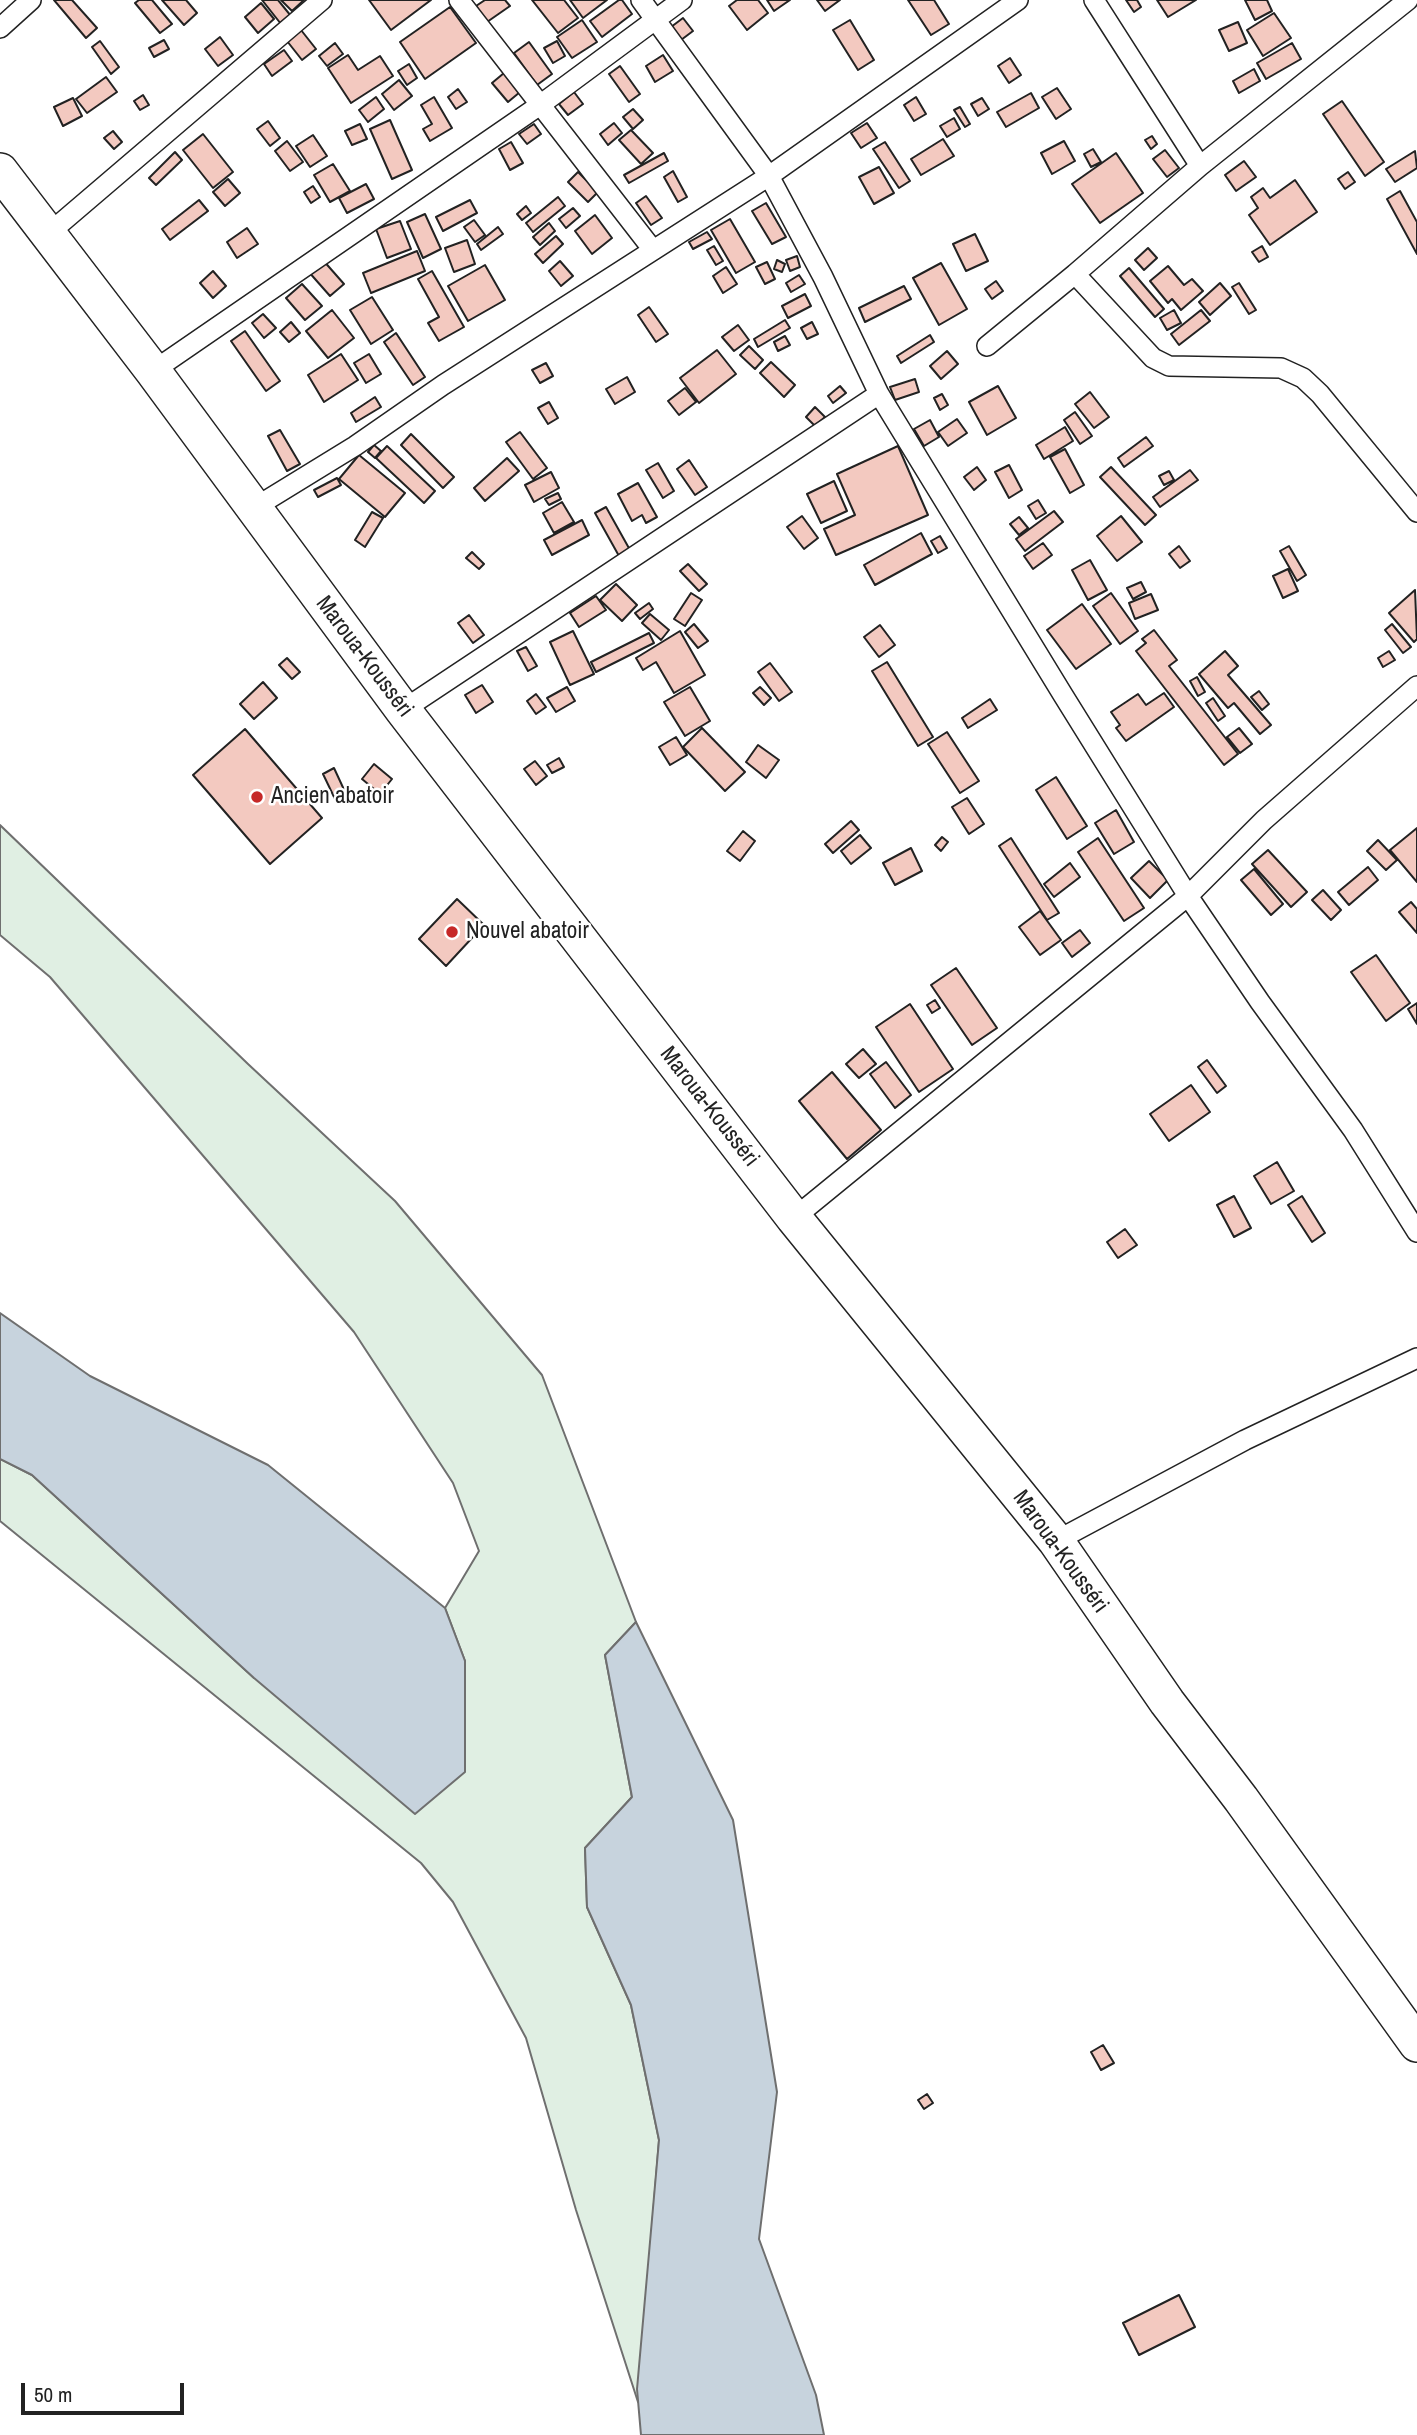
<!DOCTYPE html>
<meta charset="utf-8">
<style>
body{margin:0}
#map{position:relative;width:1417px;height:2435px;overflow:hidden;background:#fff;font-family:"Archivo Narrow",sans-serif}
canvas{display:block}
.scale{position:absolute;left:21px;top:2383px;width:163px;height:32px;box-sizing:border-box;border:4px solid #222;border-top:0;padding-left:9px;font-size:21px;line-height:24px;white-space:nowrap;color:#222;-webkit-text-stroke:5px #fff;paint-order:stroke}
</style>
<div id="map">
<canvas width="1417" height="2435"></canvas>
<div class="scale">50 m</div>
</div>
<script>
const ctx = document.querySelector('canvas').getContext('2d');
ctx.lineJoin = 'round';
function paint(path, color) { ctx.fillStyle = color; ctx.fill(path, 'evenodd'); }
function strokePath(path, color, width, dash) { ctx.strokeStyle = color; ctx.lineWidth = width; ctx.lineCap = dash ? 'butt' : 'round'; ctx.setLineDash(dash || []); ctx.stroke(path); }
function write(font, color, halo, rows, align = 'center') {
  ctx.font = font + ' "Archivo Narrow",sans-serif'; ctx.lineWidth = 5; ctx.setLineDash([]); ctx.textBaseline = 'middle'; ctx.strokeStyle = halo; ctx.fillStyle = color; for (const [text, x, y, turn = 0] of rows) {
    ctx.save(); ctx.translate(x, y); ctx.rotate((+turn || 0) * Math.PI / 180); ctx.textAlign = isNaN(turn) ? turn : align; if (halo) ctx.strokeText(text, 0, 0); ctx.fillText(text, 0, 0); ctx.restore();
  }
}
const green = new Path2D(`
 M0,825L248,1064L395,1201L542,1375L636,1622L605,1655L632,1797L585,1848L587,1907L631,2005L659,2140L638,2402L576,2210L526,2038L453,1902L421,1863L0,1521V1459L32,1475L254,1678L465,1661L445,1608L479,1551L453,1483L354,1332L50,977L0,935Z`);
const water = new Path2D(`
 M0,1313L90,1376L268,1465L445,1608L465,1661V1772L415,1814L254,1678L32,1475L0,1459Z
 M636,1622L733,1820L777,2092L759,2239L816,2395L824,2435H641L637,2389L659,2140L631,2005L587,1907L585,1848L632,1797L605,1655Z`);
const building = new Path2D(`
 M54,0H72L97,28L86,38Z
 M139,0H152L172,24L160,33L135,3Z
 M162,0H186L197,13L184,25Z
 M262,0H278L291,16L281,24Z
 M281,0H304L292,11Z
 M369,0H431L391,30Z
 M485,0H505L510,6L487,22L476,6Z
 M532,0H564L578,18L558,33Z
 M570,0H607L583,18Z
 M619,0H622L632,14L602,37L590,21Z
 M737,0H758L768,13L747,30L729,6Z
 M767,0H790L774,11Z
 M817,0H840L825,11Z
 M908,0H934L949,24L931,35Z
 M1126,0H1137L1141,7L1134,12Z
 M1157,0H1196L1168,17Z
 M1245,0H1267L1272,11L1255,20Z
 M261,3L274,19L258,33L245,17Z
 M450,7L476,43L425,79L400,42Z
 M1274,13L1291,38L1263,56L1247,30Z
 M683,18L693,31L681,40L671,27Z
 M582,20L597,42L572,58L557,37Z
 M850,20L874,60L858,70L833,30Z
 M1238,22L1247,43L1229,51L1219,30Z
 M301,30L316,49L302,60L287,41Z
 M220,37L233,55L218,66L205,49Z
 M164,40L169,49L154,57L149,48Z
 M100,41L119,67L111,74L92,47Z
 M557,41L565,56L553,63L544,48Z
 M529,42L552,74L537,85L514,53Z
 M335,43L343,54L327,66L319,56Z
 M1292,43L1301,59L1266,79L1257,63Z
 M284,50L292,61L272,76L264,64Z
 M348,55L358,70L380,56L393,76L351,103L328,68Z
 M663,55L673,71L655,82L646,66Z
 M1010,58L1021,75L1009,83L998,66Z
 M409,64L417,78L407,85L398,71Z
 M620,66L640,94L629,102L609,74Z
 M1254,69L1260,81L1239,93L1233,81Z
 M504,73L520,92L508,102L492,83Z
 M106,77L117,92L87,113L76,99Z
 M399,80L412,96L394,110L382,94Z
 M1057,88L1071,109L1056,119L1042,97Z
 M458,89L467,102L456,109L448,97Z
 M574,92L583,104L568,115L559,104Z
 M1031,93L1039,108L1006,127L997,112Z
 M143,95L149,105L140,110L134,101Z
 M376,97L384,109L368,122L359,110Z
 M434,97L452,128L430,141L423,129L432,124L421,105Z
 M916,97L926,114L914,121L904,105Z
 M73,98L82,116L63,126L54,107Z
 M982,98L989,109L978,116L971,104Z
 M1342,101L1384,162L1365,176L1323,114Z
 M960,107L970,124L965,127L954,110Z
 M633,109L643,120L633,129L623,117Z
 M954,118L960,129L947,137L940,126Z
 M390,120L412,170L392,179L370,129Z
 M268,121L280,138L270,146L257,129Z
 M614,123L622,133L608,145L600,134Z
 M867,123L877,138L861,148L851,133Z
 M360,124L367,139L352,145L345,131Z
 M534,124L541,134L527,144L519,134Z
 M631,130L653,153L641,164L619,140Z
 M113,131L122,142L114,149L104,138Z
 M203,134L233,172L213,188L183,150Z
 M313,135L327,156L310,167L296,146Z
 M1152,136L1157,144L1151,149L1145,140Z
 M943,139L954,156L921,175L911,159Z
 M287,141L303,162L290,171L275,151Z
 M1064,141L1075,161L1052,174L1041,153Z
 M511,142L523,163L510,170L499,149Z
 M885,142L910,181L899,188L873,149Z
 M1093,149L1101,162L1091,167L1084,154Z
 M1165,150L1179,168L1167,177L1153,159Z
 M1415,151L1417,168L1395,182L1386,169Z
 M175,152L182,160L156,185L149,178Z
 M664,153L668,161L629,183L624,175Z
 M1116,153L1143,193L1100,223L1072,184Z
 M1244,161L1256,177L1236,191L1225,175Z
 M333,164L350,191L330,202L314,175Z
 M879,167L894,193L874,204L859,177Z
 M673,171L687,197L678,202L664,177Z
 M578,172L598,192L588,202L568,182Z
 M1348,172L1355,182L1345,189L1338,179Z
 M228,179L240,193L225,206L213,192Z
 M1295,180L1317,212L1270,245L1249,215L1258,208L1251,197L1263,188L1270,198Z
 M366,184L374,199L347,213L339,198Z
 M313,186L320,197L311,203L304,192Z
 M1400,191L1417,222V254L1387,199Z
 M646,196L662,218L651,225L636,203Z
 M558,197L565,206L533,232L526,223Z
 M199,200L208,211L170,240L162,229Z
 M470,200L477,213L443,231L436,217Z
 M766,203L786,237L772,244L752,211Z
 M526,206L531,213L522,220L517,214Z
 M573,208L580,216L566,228L559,219Z
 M425,214L441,249L423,258L407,222Z
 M595,215L612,238L592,254L575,231Z
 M730,219L755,262L736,273L711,230Z
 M474,220L485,235L475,242L464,227Z
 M400,221L411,249L387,258L376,229Z
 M549,223L555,231L540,245L533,237Z
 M498,227L503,234L481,250L477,244Z
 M247,228L258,244L237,258L227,242Z
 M707,232L712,239L693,249L689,242Z
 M975,234L988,261L966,271L953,244Z
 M556,236L563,244L543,263L535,254Z
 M467,240L475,264L454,272L445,248Z
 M714,246L723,261L716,265L707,250Z
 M1262,246L1268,257L1259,262L1252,252Z
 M1148,248L1157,258L1144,270L1135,260Z
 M417,251L425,271L371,293L363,273Z
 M797,256L800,267L790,271L786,260Z
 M322,259L344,284L330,296L308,271Z
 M777,260L785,264L782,272L774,269Z
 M560,261L573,276L561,286L549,271Z
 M767,262L775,279L765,284L756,267Z
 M941,263L967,309L939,325L913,278Z
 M485,265L505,300L468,321L448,286Z
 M1168,266L1184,285L1192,279L1203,291L1181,310L1172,299L1168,303L1150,281Z
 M726,267L737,284L723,293L713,276Z
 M1129,268L1164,309L1155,317L1120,276Z
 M213,271L226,286L213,298L200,283Z
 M432,271L464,327L439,341L428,323L439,317L418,279Z
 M799,275L805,284L791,292L786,283Z
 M996,281L1003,291L992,299L985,289Z
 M1220,283L1231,296L1210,315L1199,302Z
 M1239,283L1256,310L1249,314L1232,287Z
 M302,284L322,306L305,320L286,298Z
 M904,286L911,299L865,322L859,308Z
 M805,294L811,306L788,318L782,306Z
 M372,297L393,330L371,344L350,310Z
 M649,307L668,334L656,342L638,315Z
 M332,310L354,338L328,358L306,331Z
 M1174,310L1181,323L1167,330L1160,318Z
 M1201,310L1210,321L1179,345L1171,334Z
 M263,314L276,328L264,338L252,323Z
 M785,320L790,328L758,347L754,339Z
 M291,322L300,333L289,342L280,332Z
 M812,322L818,334L807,339L801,328Z
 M738,325L749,340L734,351L722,337Z
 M245,331L280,381L266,391L231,341Z
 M396,333L425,377L413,385L384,342Z
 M930,335L934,342L901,363L897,356Z
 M785,336L790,345L778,351L774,342Z
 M749,346L763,360L755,369L740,355Z
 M717,350L736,374L699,403L680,378Z
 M947,351L958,364L941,379L930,366Z
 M341,354L358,380L324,402L308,375Z
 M369,354L381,374L366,383L354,363Z
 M771,362L795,385L784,397L760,373Z
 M546,363L553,376L540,383L532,370Z
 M627,377L635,392L615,404L606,389Z
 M915,379L919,392L895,400L890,387Z
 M840,386L846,393L833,403L828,396Z
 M998,386L1016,418L987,435L969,402Z
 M685,388L696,402L679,415L668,401Z
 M1090,392L1109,417L1094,428L1075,404Z
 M942,394L948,405L940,410L934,398Z
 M375,397L381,407L356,422L351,413Z
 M549,402L558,418L548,424L538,408Z
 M815,407L825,417L815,426L806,417Z
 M1075,412L1092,436L1080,444L1064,420Z
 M957,419L967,433L948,446L938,432Z
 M930,420L939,437L924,446L914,429Z
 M1065,427L1073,441L1044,459L1036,445Z
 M280,430L300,464L287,471L268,436Z
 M520,432L547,468L533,479L506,442Z
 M411,434L454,477L443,488L401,445Z
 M1146,437L1153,446L1124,467L1118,458Z
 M374,445L381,451L375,458L368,452Z
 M387,446L435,491L424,503L376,458Z
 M898,446L928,515L836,555L824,529L855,515L837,474Z
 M1065,449L1084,485L1070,493L1050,457Z
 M359,455L405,493L385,517L339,479Z
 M507,458L519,471L485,501L474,488Z
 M689,460L707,487L695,495L677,469Z
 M658,463L674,491L663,498L646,470Z
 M1009,465L1022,490L1009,498L995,472Z
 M977,467L986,480L974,490L964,477Z
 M1111,467L1156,515L1145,525L1100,477Z
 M1190,470L1198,480L1160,507L1153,497Z
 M1169,471L1174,480L1164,485L1159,476Z
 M551,472L559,488L534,502L525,485Z
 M337,478L341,485L318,497L314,490Z
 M834,481L847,511L821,523L807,494Z
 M638,483L657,517L646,523L642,515L632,521L618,494Z
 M558,493L561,499L549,505L545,499Z
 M1038,500L1046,513L1036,519L1028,506Z
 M562,502L574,522L554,533L543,513Z
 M606,507L630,550L619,556L595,513Z
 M1054,511L1063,522L1025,551L1016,539Z
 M372,512L383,518L365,547L355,540Z
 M802,516L818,538L804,549L787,527Z
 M1121,516L1142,542L1117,561L1097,536Z
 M1019,517L1028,528L1019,535L1010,524Z
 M582,520L589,535L552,555L544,540Z
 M921,533L932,554L875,585L864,565Z
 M940,536L947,548L938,553L931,541Z
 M1043,543L1052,555L1033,569L1024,556Z
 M1179,546L1190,561L1180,568L1169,554Z
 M1289,546L1306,575L1297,581L1280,551Z
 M472,552L484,564L479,569L466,558Z
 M1090,560L1107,590L1088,600L1072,570Z
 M688,564L707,584L699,591L680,571Z
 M1288,569L1298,591L1283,598L1273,576Z
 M1141,582L1146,592L1133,599L1127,588Z
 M616,584L637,605L622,621L600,600Z
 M1415,590L1417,639L1414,642L1389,613Z
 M691,593L702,600L685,626L674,619Z
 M1111,593L1138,631L1120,644L1093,606Z
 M1151,594L1158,610L1135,619L1129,603Z
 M596,596L606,610L579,627L570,613Z
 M649,603L653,609L640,619L635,613Z
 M1082,604L1111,644L1076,669L1047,630Z
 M650,614L669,630L661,640L642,623Z
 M469,615L484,635L473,643L458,623Z
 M694,624L708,641L698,648L685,632Z
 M1392,624L1411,647L1403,653L1385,630Z
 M880,625L895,645L879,657L864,637Z
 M1154,630L1177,660L1169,666L1238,754L1224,765L1136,651L1146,643L1142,639Z
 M573,631L594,674L570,685L550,642Z
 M680,631L705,675L674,693L656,662L643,670L636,658Z
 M649,633L654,643L596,672L591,662Z
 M526,647L537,666L528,671L517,651Z
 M1225,651L1238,666L1228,675L1271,725L1260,734L1234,703L1228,708L1199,674Z
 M1389,651L1395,660L1383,667L1378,658Z
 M287,658L300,672L292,679L279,665Z
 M887,662L933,737L918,746L872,671Z
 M770,663L792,692L779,701L758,672Z
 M1197,677L1205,692L1198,696L1190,681Z
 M263,682L277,698L254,719L240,704Z
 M482,685L493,702L476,713L465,695Z
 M567,687L575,701L556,712L547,698Z
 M690,687L710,721L685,736L664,702Z
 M760,687L771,698L764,705L753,693Z
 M1259,691L1269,704L1262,710L1251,697Z
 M1164,693L1174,707L1126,741L1116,728L1120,725L1111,712L1138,694L1146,705Z
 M536,694L546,707L536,714L527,701Z
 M1213,698L1225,716L1218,721L1206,703Z
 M990,699L997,710L968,728L962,718Z
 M702,728L745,772L725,791L683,747Z
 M1239,728L1252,744L1240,753L1227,737Z
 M245,729L322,818L270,864L193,775Z
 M947,732L979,781L960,793L928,744Z
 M676,737L687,755L670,765L659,747Z
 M758,745L779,760L766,778L746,762Z
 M559,758L564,767L552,773L547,765Z
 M535,761L547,776L536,785L524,769Z
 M374,764L392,779L380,794L362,779Z
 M334,768L346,794L335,799L323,774Z
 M1056,777L1087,826L1067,839L1036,790Z
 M967,798L984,824L969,834L952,807Z
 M1116,810L1134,842L1114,854L1095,823Z
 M851,821L859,830L833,853L825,844Z
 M1417,828V882L1390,850Z
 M743,831L755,841L740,861L727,851Z
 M860,835L871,848L851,864L841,851Z
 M942,837L948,842L941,851L935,845Z
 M1011,838L1059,913L1047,920L999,846Z
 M1098,838L1144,908L1124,921L1078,852Z
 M1378,840L1397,860L1386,870L1367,851Z
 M911,848L922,871L895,885L883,863Z
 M1268,850L1307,892L1291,907L1252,864Z
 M1149,861L1168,880L1150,898L1131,878Z
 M1070,863L1080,877L1054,897L1044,884Z
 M1368,867L1378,880L1349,905L1338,892Z
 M1254,869L1283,904L1271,915L1241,880Z
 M1323,890L1341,910L1331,920L1312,900Z
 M457,899L484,925L446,966L419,939Z
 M1411,902L1417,909V933L1399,912Z
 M1040,911L1061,940L1040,955L1019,927Z
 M1080,930L1090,943L1072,957L1062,943Z
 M1376,955L1410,1003L1386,1021L1351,972Z
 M956,968L997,1028L972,1045L931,985Z
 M935,1000L940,1008L932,1013L927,1005Z
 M1417,1003V1024L1408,1009Z
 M910,1004L953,1069L919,1092L876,1027Z
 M863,1049L876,1064L859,1078L846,1064Z
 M1207,1060L1226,1086L1217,1093L1198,1067Z
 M886,1062L911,1095L895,1108L870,1074Z
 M832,1072L881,1130L847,1159L799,1101Z
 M1191,1085L1210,1112L1169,1141L1150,1114Z
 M1277,1162L1294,1191L1271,1204L1254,1176Z
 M1234,1196L1251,1228L1234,1237L1217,1205Z
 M1302,1196L1325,1233L1312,1242L1288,1205Z
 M1125,1229L1137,1245L1118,1258L1107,1242Z
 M1103,2045L1114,2063L1101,2070L1091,2052Z
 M927,2094L933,2103L924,2109L918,2100Z
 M1179,2295L1195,2327L1139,2355L1123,2323Z`);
const street = new Path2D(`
 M459,0L653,250
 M641,0L769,176L823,277L879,394L1063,695L1188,896L1260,1002L1353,1130L1417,1232
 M1094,0L1200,166
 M0,28L31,0
 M48,234L322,0
 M1075,274L1153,358L1169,366L1281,368L1303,378L1320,394L1417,512
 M987,346L1075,274L1200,166L1408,0
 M153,371L540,105L682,0
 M254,508L355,446L443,385L769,176L1018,0
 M403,710L879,394
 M794,1218L1188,896L1264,820L1417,686
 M1056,1541L1245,1440L1417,1358`);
const highway = new Path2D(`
 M0,171L153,371L403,710L794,1218L1056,1541L1167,1702L1241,1799L1417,2044`);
const markers = [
 [257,797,7,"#c62828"],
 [452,932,7,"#c62828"]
];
const streetNames = [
 ["Maroua-Kousséri",364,657,53],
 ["Maroua-Kousséri",709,1107,52],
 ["Maroua-Kousséri",1060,1552,54]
];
const poiNames = [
 ["Ancien abatoir",271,797],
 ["Nouvel abatoir",466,932]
];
paint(green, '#e0efe3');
strokePath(green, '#6f6f6f', 2);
paint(water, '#c7d3dd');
strokePath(water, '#6f6f6f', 2);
paint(building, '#f3c9c0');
strokePath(building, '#222', 2);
strokePath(street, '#222', 22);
strokePath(highway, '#222', 38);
strokePath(street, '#fff', 19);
strokePath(highway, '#fff', 35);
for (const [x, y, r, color] of markers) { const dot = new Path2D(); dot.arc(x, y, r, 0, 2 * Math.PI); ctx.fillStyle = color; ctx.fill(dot); strokePath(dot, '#fff', 2.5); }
write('23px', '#222', '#fff', streetNames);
write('23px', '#222', '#fff', poiNames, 'left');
</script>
